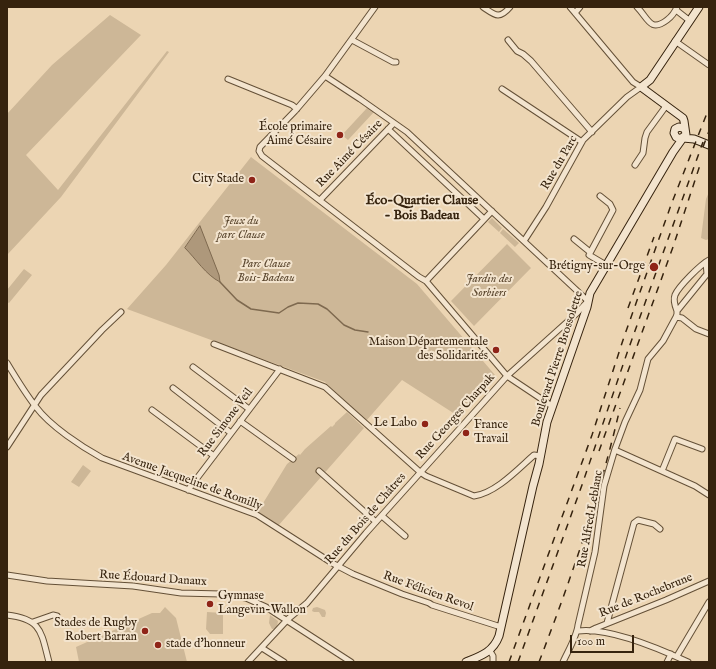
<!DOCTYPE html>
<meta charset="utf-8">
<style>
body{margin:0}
#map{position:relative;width:716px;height:669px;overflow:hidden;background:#ecd5b3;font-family:"IM FELL English",serif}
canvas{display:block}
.frame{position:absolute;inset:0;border:8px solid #36230e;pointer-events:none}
.scale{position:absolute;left:570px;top:635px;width:64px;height:18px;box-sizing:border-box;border:2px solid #36230e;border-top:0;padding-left:5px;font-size:12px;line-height:14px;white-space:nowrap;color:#36230e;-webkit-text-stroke:3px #f3e4ce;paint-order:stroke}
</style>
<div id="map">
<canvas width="716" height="669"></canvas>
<div class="frame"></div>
<div class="scale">100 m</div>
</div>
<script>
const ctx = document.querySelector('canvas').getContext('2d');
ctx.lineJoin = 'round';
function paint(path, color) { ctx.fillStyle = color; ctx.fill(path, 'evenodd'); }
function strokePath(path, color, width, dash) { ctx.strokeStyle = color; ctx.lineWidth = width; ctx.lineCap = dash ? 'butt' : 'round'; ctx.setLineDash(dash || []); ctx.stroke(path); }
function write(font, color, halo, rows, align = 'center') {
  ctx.font = font + ' "IM FELL English",serif'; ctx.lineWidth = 4; ctx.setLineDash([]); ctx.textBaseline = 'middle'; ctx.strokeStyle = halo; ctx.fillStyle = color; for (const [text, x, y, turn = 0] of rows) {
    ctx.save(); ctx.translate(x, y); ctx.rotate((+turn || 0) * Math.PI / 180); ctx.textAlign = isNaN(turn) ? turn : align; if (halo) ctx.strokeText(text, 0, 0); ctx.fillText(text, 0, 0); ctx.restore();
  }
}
const green = new Path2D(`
 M110,15L141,35L26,155L58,190L167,51L169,52L61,197L7,255V114L52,65Z
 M367,108L374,112L348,140L342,135Z
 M251,157L417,284L495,375L458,416L402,380L366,421L325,382L127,309L166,265Z
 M709,192V239L706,240L701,238L706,199Z
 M492,218L502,228L499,232L488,222Z
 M503,229L519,243L515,247L500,233Z
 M507,244L531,268L474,326L451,301Z
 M24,269L32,275L9,303L7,302V290Z
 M347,412L364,428L278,526L257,513L287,464L299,454L300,455L305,449L331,426L332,427L335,424V423Z
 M83,465L91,471L79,487L71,482Z
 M165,607L176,618L187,662H79L76,647L152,613H160Z
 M317,607L325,610L326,613L325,617H322L319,612H314L312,611L313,608Z
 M207,612L223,613V634H210L206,629Z
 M270,615L278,621L277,627L274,629H272L269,623Z`);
const water = new Path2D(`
 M200,226L219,275L220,282C206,275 196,259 185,248Z`);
const stream = new Path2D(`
 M220,282L237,300L251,309L279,313L288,307L298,303L318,304L327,309L344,325L355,330L368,332`);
const minor = new Path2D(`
 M375,7L325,76L295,111L260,147L259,151L262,156L419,277L426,281L507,376L552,406
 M483,7C495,15 499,20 510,7
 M637,7C648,18 650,33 667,20C671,17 675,12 677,7
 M676,10L690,21
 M575,13L580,7
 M352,40L393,62H396
 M508,40L517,51L523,54L531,61L592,132
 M675,41L709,65
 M228,79L292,105L297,109
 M502,89L582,142
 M388,129L484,219
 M635,165L643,153L645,138L647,132L666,106
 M600,196L610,204L613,210L589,255L606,265
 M320,200L394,123
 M574,239L590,252
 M524,241L546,207L583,140L627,97L641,87L633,82L570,7
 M426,281L492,211
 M677,311C675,306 673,300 675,295C679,286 700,265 709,260
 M676,317L682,318L696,329L709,334
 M214,344L325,387L420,472L426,476L474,496C496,493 518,469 534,455L541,456
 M7,363C16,378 25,393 36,407C50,426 82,447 102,458L257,515L332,563L353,574L402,594L429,603L432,605L501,627
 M193,367L249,409
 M173,388L231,433
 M152,410L214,456
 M240,421L293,459
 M7,447L41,395L102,330L121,312
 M615,450L695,486L709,495
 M319,471L376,522
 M662,471L675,439L702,449
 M188,490L280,369
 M382,516L405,536
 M7,575L47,581L133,586L181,593L221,594L246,598L266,607L351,662
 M7,615C42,619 41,632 49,662
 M33,622L53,615L57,616
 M607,623L634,523L638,520L654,524L660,529
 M578,631C609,627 660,649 688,662
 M590,631L596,628L666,600L709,581
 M262,648L284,662
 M490,651L493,656V662
 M677,656L709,602
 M248,662L288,619L307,603L366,533L507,376L576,314L588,301L407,132L360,99L325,76
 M563,662C568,651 577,636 578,625L595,552L604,486L615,449L625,422L640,390L648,359L663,341L676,317L677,314V311L707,274L706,262
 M667,662L671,654`);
const secondary = new Path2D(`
 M685,129L679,127L675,129L674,133L676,137L680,139L686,135L684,121L683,118L641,87L650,80L699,7
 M683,138L694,139L709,145
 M466,662C481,656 493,652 499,636L533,486L539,464L547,422L587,307L590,293L673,152L683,138`);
const rail = new Path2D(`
 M703,147L709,131
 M628,308L654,237
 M599,451L673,247L701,162
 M509,662L592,435L624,337L671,205L709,108
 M518,662L582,485L627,353L703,142
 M539,662C571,579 600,495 620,408`);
const markers = [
 [340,135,4,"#8f2418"],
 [252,180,4,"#8f2418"],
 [654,267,5,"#8f2418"],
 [496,350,4,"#8f2418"],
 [425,424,4,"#8f2418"],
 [466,433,4,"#8f2418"],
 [210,604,4,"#8f2418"],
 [145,631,4,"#8f2418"],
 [158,645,4,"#8f2418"]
];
const poiNames = [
 ["École primaire",332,128],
 ["Aimé Césaire",332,142],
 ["City Stade",244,180],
 ["Brétigny-sur-Orge",645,267],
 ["Maison Départementale",488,343],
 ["des Solidarités",488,357],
 ["Le Labo",417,424],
 ["France",474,426,"left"],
 ["Travail",474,440,"left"],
 ["Gymnase",218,597,"left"],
 ["Langevin-Wallon",218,611,"left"],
 ["Stades de Rugby",137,624],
 ["Robert Barran",137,638],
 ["stade d'honneur",166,645,"left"]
];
const streetNames = [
 ["Rue Aimé Césaire",350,154,-46],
 ["Rue du Parc",560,163,-60],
 ["Boulevard Pierre Brossolette",558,359,-72],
 ["Rue Georges Charpak",456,417,-48],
 ["Rue Simone Veil",226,423,-53],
 ["Avenue Jacqueline de Romilly",192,482,20],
 ["Rue du Bois de Châtres",366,519,-49],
 ["Rue Alfred Leblanc",591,519,-80],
 ["Rue Édouard Danaux",153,579,4],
 ["Rue Félicien Revol",428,592,20],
 ["Rue de Rochebrune",646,596,-22]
];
const parkNames = [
 ["Jeux du",241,222],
 ["parc Clause",241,236],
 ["Parc Clause",266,265],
 ["Bois-Badeau",266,279],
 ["Jardin des",489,280],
 ["Sorbiers",489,294]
];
const neighbourhoodNames = [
 ["Éco-Quartier Clause",422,201],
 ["- Bois Badeau",422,216]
];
paint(green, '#cdb797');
paint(water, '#ae987b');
strokePath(water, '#7e694f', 1);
strokePath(stream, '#7e694f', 1.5);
strokePath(minor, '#645037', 7);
strokePath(secondary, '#36230e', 9);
strokePath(minor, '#f3e4ce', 5);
strokePath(secondary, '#f3e4ce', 7);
strokePath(rail, '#36230e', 1.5, [7, 7]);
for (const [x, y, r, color] of markers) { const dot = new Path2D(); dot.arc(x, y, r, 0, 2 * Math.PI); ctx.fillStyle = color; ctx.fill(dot); strokePath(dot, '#f3e4ce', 1.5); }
write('12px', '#36230e', '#f3e4ce', poiNames, 'right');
write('12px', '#36230e', '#f3e4ce', streetNames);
write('italic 12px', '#5c4830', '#f3e4ce', parkNames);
write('bold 13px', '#36230e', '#f3e4ce', neighbourhoodNames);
</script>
